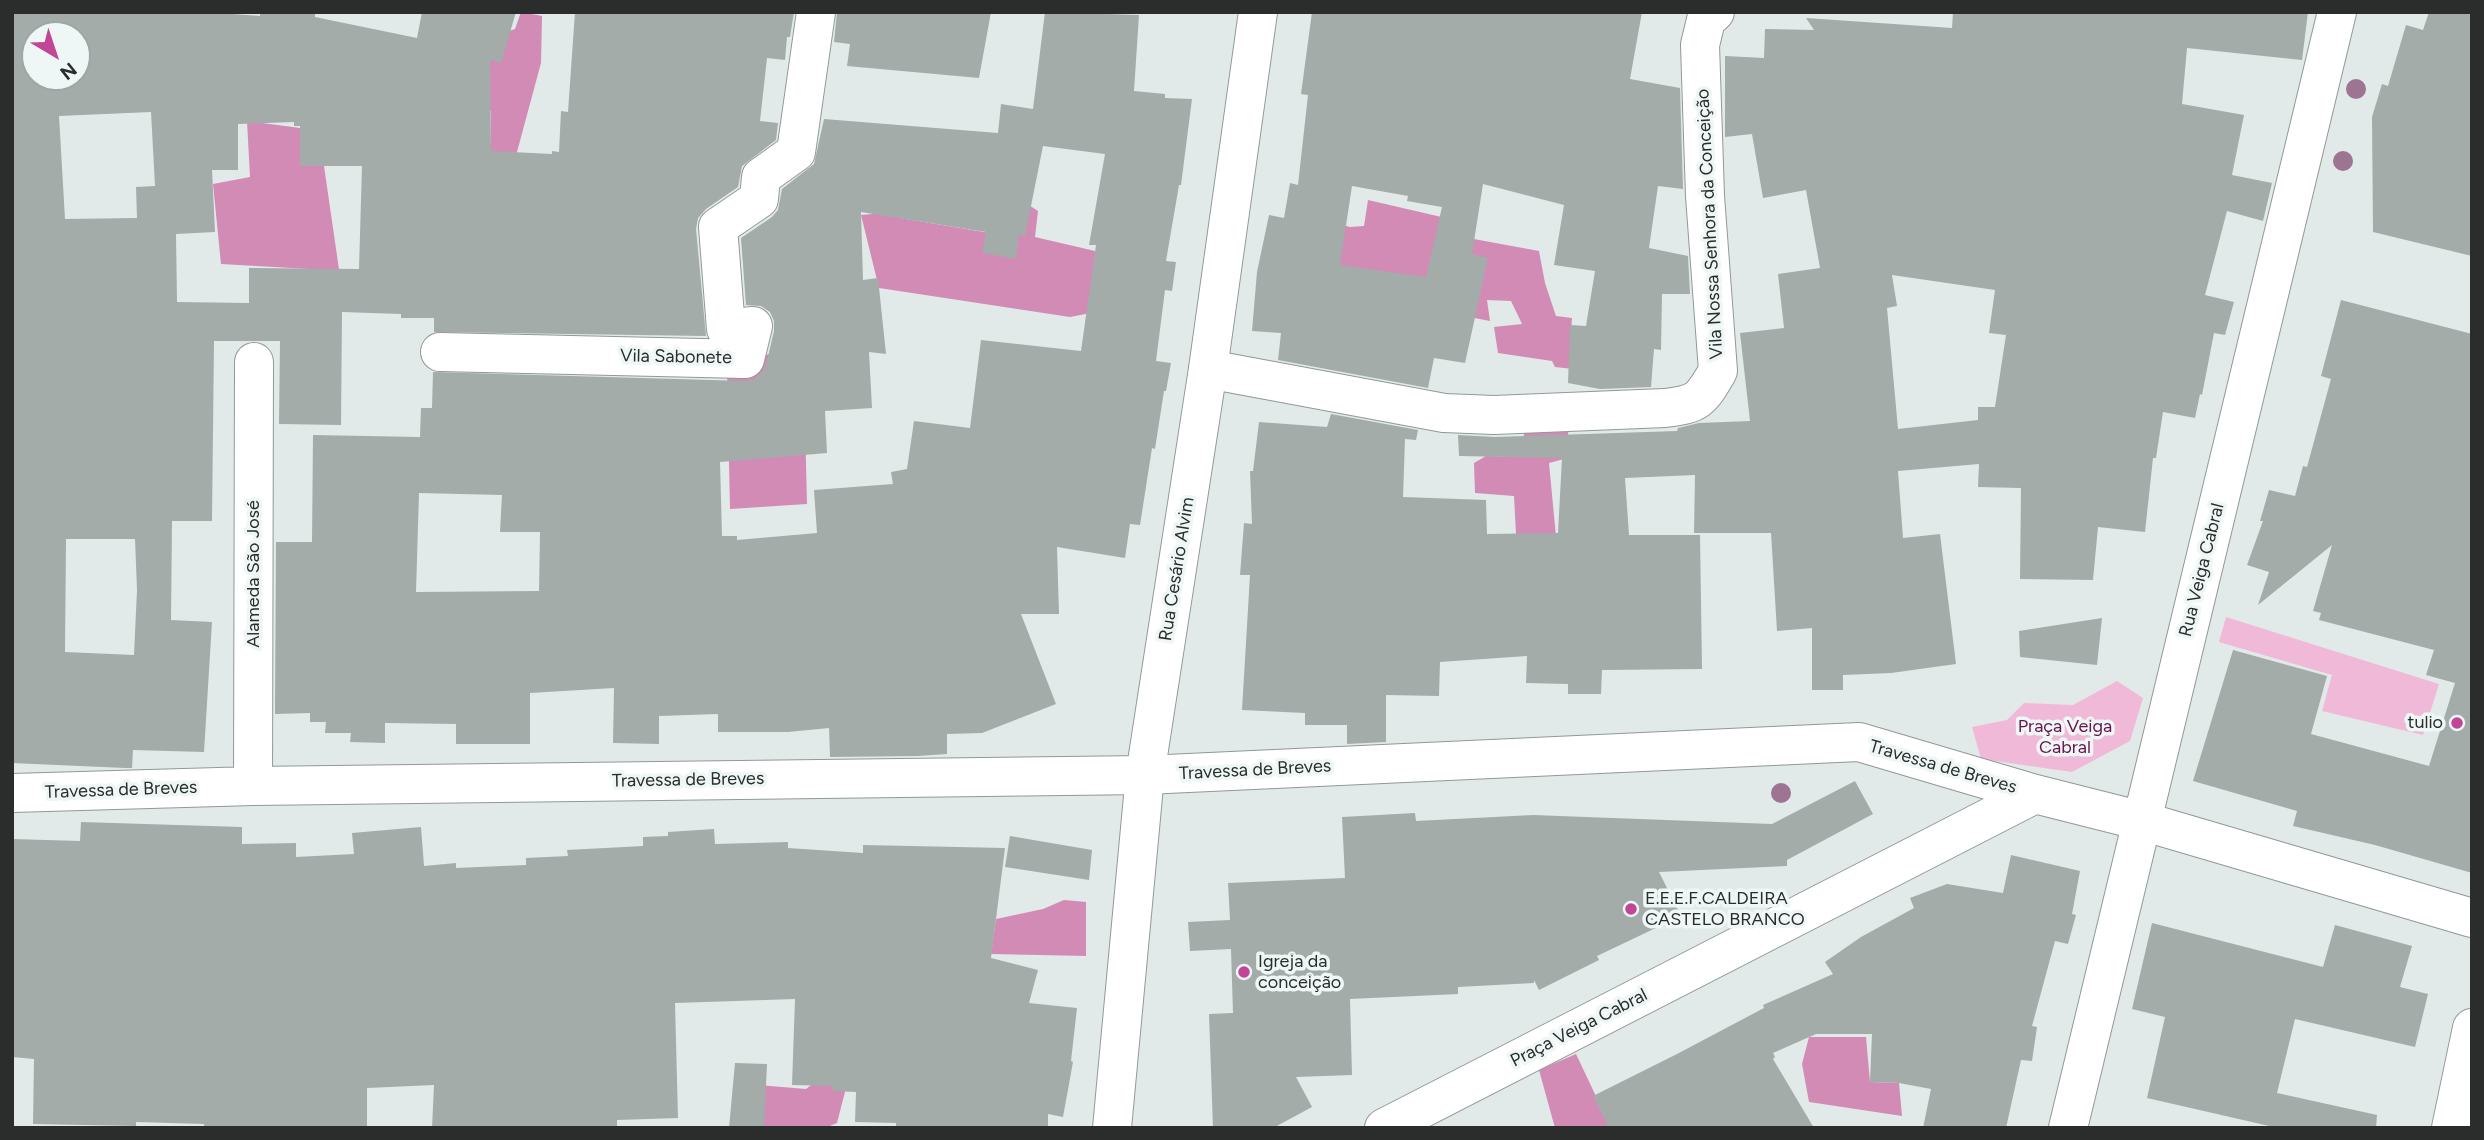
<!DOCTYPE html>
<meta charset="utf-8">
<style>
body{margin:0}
#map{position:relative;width:2484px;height:1140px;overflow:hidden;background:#e1eae8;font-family:Figtree,sans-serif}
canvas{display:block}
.frame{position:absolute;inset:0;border:14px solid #2a2d2c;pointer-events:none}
.north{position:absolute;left:21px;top:21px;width:70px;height:70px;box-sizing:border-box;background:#eef7f5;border:2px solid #a0a6a5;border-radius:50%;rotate:141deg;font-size:19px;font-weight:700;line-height:28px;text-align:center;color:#2a2d2c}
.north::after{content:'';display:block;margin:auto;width:24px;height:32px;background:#c14697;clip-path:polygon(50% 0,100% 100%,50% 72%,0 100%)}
</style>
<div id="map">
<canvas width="2484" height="1140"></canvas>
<div class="frame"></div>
<div class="north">N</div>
</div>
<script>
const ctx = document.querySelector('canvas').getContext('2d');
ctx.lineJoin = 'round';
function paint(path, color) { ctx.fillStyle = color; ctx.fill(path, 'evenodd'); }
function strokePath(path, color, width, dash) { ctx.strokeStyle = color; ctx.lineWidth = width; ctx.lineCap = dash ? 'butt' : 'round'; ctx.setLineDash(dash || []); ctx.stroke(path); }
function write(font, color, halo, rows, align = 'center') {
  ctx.font = font + ' Figtree,sans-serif'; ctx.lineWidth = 7; ctx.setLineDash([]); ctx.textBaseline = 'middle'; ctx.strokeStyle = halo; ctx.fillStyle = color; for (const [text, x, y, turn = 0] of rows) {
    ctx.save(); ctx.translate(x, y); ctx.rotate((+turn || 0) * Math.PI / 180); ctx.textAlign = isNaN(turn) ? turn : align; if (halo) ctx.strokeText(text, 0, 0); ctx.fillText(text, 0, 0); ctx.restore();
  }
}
const green = new Path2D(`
 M2226,617L2439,684L2423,735L2322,711L2332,675L2219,642Z
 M2117,681L2143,698L2130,741L2072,772L1981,759L1972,727L2007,720L2024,703L2073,705Z`);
const forest = new Path2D(`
 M521,12L542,16L541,63L507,189L468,145L491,144V111L436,108L486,39L515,29Z
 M247,121L300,128V166H324L343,297L309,269L221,264L213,184L250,177Z
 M871,189L900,218L1002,235L1012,194L1038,211L1035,237L1095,251L1096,312L1070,317L879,288L861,215L872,214Z
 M1368,200L1463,222V237L1539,251L1545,283L1556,316L1572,318L1570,347L1582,370L1555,367L1552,361L1498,353L1494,327L1522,324L1511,301L1487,300L1490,321L1454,314L1359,269L1302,259L1306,215L1350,227L1364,226Z
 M803,342L807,504L730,509L727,369Z
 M1526,423L1569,428L1564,459L1549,463L1557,547L1516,534L1514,496L1475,493L1474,463L1486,456L1520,457Z
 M1064,900L1086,902V956L991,954L996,919L1043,909Z
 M1809,1037H1866L1870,1082L1899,1083L1902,1116L1809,1102L1802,1064Z
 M1576,1054L1611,1128H1555L1539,1070Z
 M820,1078L847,1084L837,1123L825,1128H759L758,1085L806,1089Z`);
const building = new Path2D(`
 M12,12H207L260,16V12H315V17L417,38L422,12H516L501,63L490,60L491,151L552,154V151L559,152L561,111L568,112L575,12H794L790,37H787L785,60L767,58L760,121L778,123L776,140L742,166L738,187L706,209L698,218L696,229L706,336L434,332V318H401V314L342,312L341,425L279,424L280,341H214L212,521H172L171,620L212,622L204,752L133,750L132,768H125L12,763ZM35,35H77V77H35ZM151,112L155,186L136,187L137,218L65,219L59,116ZM294,122V126H300V166H362L359,269L249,268V303L177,302L176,234L215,232L212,170H238V124ZM66,539H135L137,590L134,655L65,652Z
 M837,12H991L979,78L847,66L850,44L834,42Z
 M1045,12L1139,15L1134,91L1165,94V98L1192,99L1181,185H1179L1166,261L1176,262L1172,291L1165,290L1156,361L1171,363L1166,391H1164L1155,449L1152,448L1140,525L1130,524L1125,558L1057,547L1059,614H1021L1056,704L982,733L947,734V754L918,756L830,757L829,728L788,732H718V714L659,716V744L613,743L614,688L530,693V744H456V724L385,723V743L350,742L351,733H325L326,722H310V713L275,714L276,542H312L313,435L420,437L421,408H432L433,372L745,381L755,379L762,372L766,365L774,331V321L770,312L761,306L746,305L741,238L772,217L778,210L782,189L814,164L824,119L998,133L1001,104L1033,109ZM1043,146L1105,154L1089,245H1096L1081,351L981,340L970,428L914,421L907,469L891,472L893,484L814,490L817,533L737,540V536H722L720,462L827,453L825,411L872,408L869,352L886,354L878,278L863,280L861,212L986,232L982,253L1016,259L1019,235L1025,236ZM419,493L502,495L500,532H540L539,591L416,592Z
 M1312,12H1642L1630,79L1680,88L1683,189L1658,186L1649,248L1688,256L1690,294H1662L1661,350L1654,349L1651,387L1600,389L1568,383L1570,325L1586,326L1595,271L1554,265L1564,205L1483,184L1472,254L1488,258L1465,363L1434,358L1428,388L1278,360L1281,333L1252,331L1257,272L1269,215L1284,218L1290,183L1298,185L1308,95L1301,94ZM1352,186L1408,196L1407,201L1442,207L1426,277L1340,265Z
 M1953,12H2308L2302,60L2187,48L2182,104L2244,115L2232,175L2272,183L2263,221L2227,211L2205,295L2234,302L2225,335L2214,333L2202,395L2200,394L2195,418L2163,412L2156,458H2153L2145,532L2098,527L2093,580L2020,579L2021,488L1978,487L1979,464L1898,471L1903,538L1940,534L1956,664L1891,673L1843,675V690H1812V628L1777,631L1771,533H1694L1695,475L1625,478L1629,535H1700L1702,669L1602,670L1601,694H1568V684L1526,683L1527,656L1440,662L1439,696L1386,695V742L1347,744V725H1305V713L1242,710L1250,575H1240L1244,523L1252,524L1250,471H1253L1259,422L1327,427L1331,414L1418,430L1416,440L1405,439L1403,497L1486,500L1487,534L1558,533L1562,458L1459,456L1458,435L1495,437L1677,431L1678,428L1699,423L1750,421L1740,333L1784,328L1778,274L1820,268L1806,190L1763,198L1752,134L1725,137V56L1764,58L1765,29L1814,30L1806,18L1952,28ZM1892,275L1995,290L1989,333L2006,335L1995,407H1978V420L1898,429L1887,308L1897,306Z
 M2429,12H2472V256L2373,232L2372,117L2382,84L2388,86L2406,25L2423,30Z
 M2341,300L2472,334V873L2375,845L2293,826L2297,811L2193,781L2233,650L2327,676L2311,734L2429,766L2455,683L2426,675L2434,650L2319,620L2321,613L2313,611L2332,545L2258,605L2269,572L2247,565L2263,521H2260L2269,490L2295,496L2303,466L2307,467L2331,379L2321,376Z
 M2102,618L2097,665L2020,657L2019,631Z
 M1855,781L1873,814L1787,860V866L1659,872L1681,916L1597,956L1599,960L1539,990L1534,980V983L1458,987V994L1350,999L1352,1075L1296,1077L1312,1107L1273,1128H1213L1209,1014L1233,1013L1231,949L1190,951L1188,922L1230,920L1228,883L1345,878L1342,817L1415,813L1416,821L1533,815L1772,824Z
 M81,822L242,827V844L296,843V857L354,854L352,833L421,827L424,866L456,863V868L526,865V858L568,856L567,850L643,846V837L668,836V832L714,829L715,844L788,842V848L863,853V845L1005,848L991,958L1038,970L1029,1003L1077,1008L1071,1061L1073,1062L1063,1117L1048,1114V1128H896V1123L855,1122L856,1092L833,1091V1086L792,1085L795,999L675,1003L678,1118L617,1120V1128H432L434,1085L367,1088V1128H204V1124L136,1122V1126L33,1124L34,1059L12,1057V839L80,841Z
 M1010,836L1092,850L1089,880L1005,867Z
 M2011,855L2080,871L2072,914L2076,915L2068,944L2055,941L2032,1026L2037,1027L2032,1061L2021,1060L2006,1128H1923L1931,1089L1899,1083L1870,1082L1872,1034H1816L1773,1053L1775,1057L1773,1059L1814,1128H1609L1593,1096L1677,1054L1764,1008L1763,1005L1833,974L1825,962L1861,937L1914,908L1910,898L1947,884L2003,893Z
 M2152,923L2323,967L2335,925L2412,946L2400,987L2428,994L2415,1047L2295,1019L2277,1093L2377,1115L2376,1128H2278L2147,1098L2165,1017L2132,1009Z
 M735,1063L767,1064L764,1128H729Z`);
const minor = new Path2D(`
 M440,352L745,359L753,326L726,329L718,227L759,199L761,177L796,152L816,12
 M1208,369L1444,413L1494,415L1665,408C1699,404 1701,400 1718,371L1705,196L1700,45L1706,20L1715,12
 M253,786L254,362
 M12,793L253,786L1145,775L1859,742L2035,794L2142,821L2472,918
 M1384,1128L2035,794
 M2068,1128L2337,12
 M2451,1128L2472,1028`);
const tertiary = new Path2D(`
 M1112,1128L1145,775L1208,369L1258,12`);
const trees = [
 [2356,89],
 [2343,161],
 [1781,793]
];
const markers = [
 [2457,723,7,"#c14697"],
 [1631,909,7,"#c14697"],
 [1244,972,7,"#c14697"]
];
const streetNames = [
 ["Vila Nossa Senhora da Conceição",1710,224,-93],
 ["Vila Sabonete",676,357,1],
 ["Rua Cesário Alvim",1177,569,-81],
 ["Rua Veiga Cabral",2202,570,-76],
 ["Alameda São José",254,574,-90],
 ["Travessa de Breves",1943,767,16],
 ["Travessa de Breves",1255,770,-3],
 ["Travessa de Breves",688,780,-1],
 ["Travessa de Breves",121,790,-2],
 ["Praça Veiga Cabral",1579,1028,-27]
];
const poiNames = [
 ["tulio",2443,723,"right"],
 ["E.E.E.F.CALDEIRA",1645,899],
 ["CASTELO BRANCO",1645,920],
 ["Igreja da",1258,962],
 ["conceição",1258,983]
];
const parkNames = [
 ["Praça Veiga",2065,727],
 ["Cabral",2065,748]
];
paint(green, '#f0b9d8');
paint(forest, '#d28bb4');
paint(building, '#a3aca9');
strokePath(minor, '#919997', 40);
strokePath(tertiary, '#919997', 40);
strokePath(minor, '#fff', 38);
strokePath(tertiary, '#fff', 38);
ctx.fillStyle = '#9e7493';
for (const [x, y] of trees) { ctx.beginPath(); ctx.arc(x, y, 10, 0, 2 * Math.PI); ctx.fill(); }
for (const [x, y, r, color] of markers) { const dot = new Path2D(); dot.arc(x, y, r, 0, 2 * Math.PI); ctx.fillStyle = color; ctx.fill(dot); strokePath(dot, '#eef7f5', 2.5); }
write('18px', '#2a2d2c', '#eef7f5', streetNames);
write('18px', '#2a2d2c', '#eef7f5', poiNames, 'left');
write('18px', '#67144d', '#eef7f5', parkNames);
</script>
